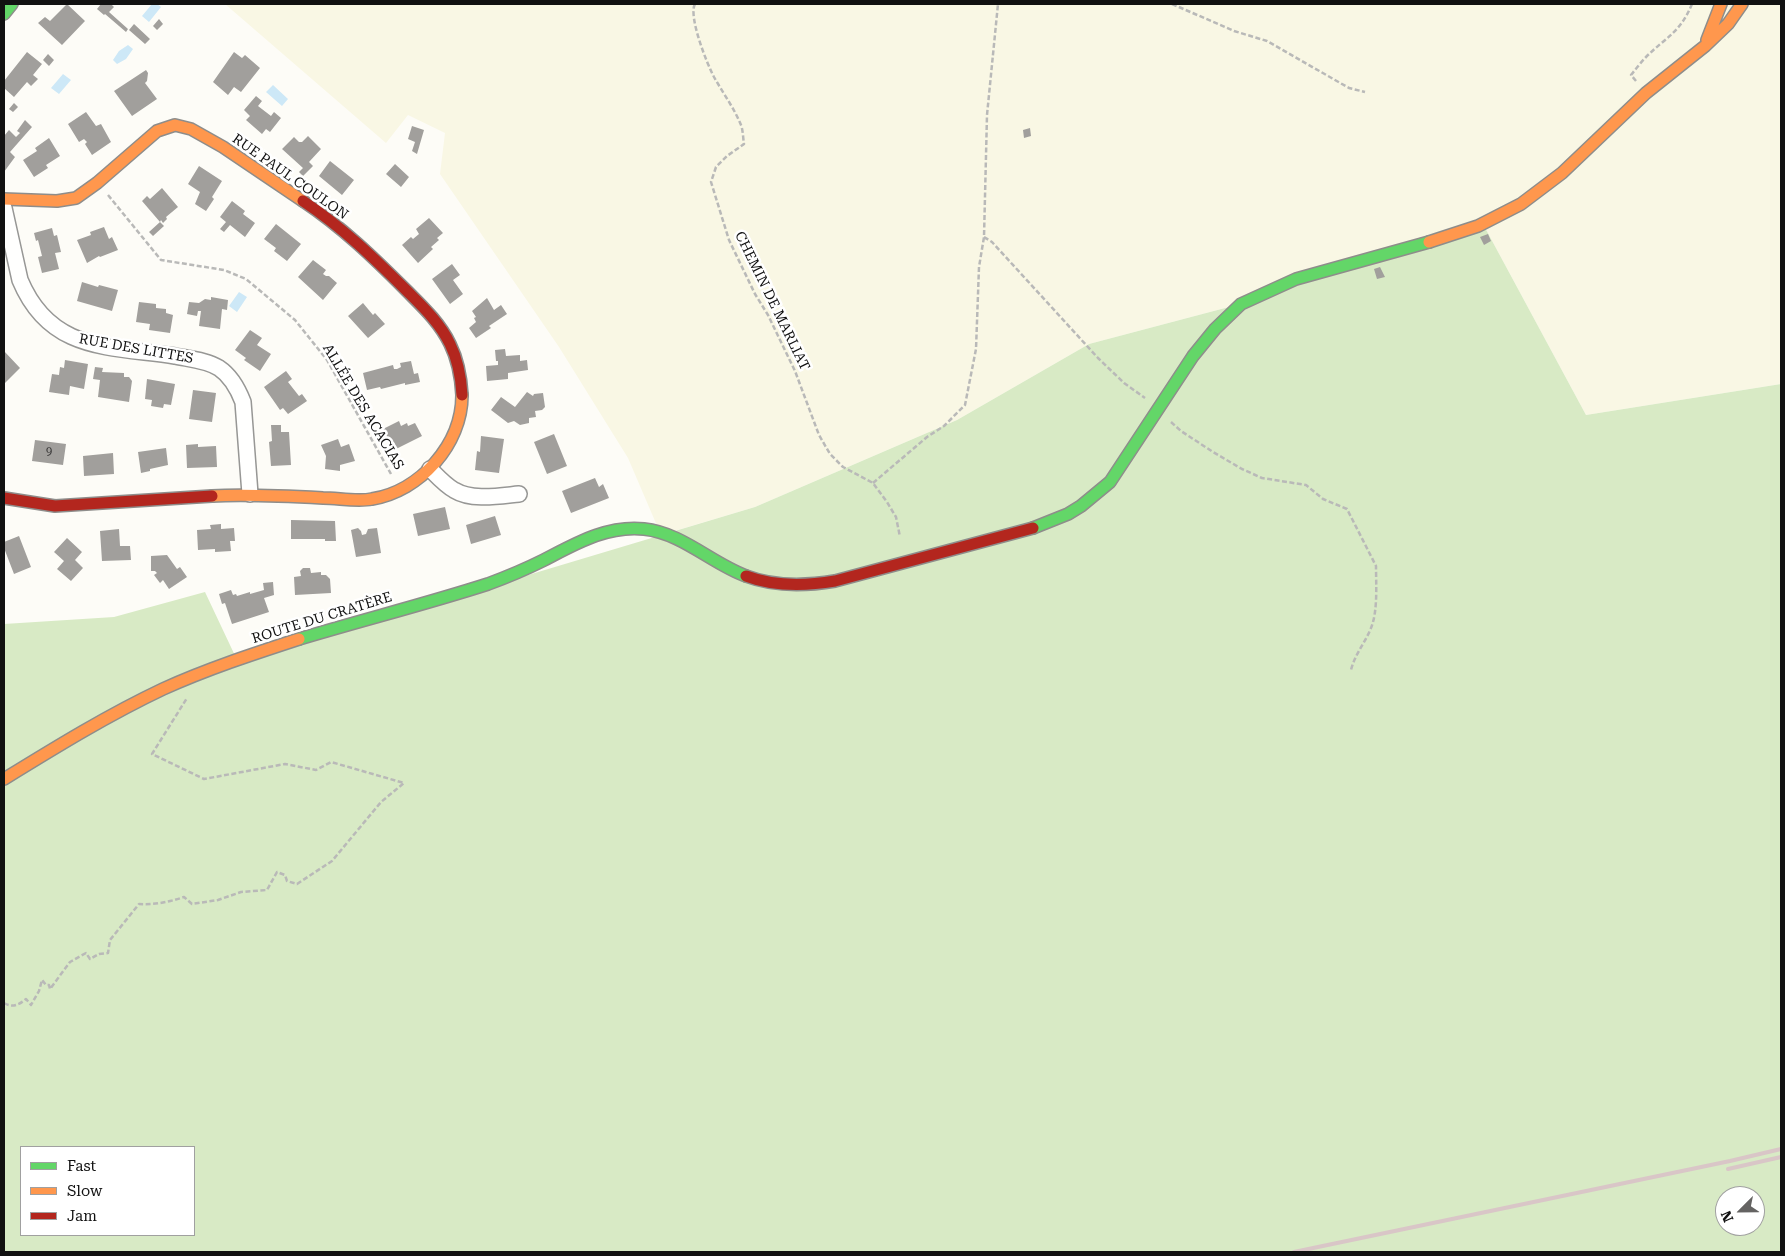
<!DOCTYPE html>
<meta charset="utf-8">
<style>
body{margin:0}
#map{position:relative;width:1785px;height:1256px;overflow:hidden;background:#fdfcf7;font-family:"Roboto Serif",serif}
canvas{display:block}
.frame{position:absolute;inset:0;border:5px solid #111;pointer-events:none}
.legend{position:absolute;left:20px;top:1146px;width:175px;height:90px;box-sizing:border-box;background:#fff;border:1px solid #a0a0a0;margin:0;padding:6px 9px;list-style:none;font-size:15px;color:#111}
.legend li{display:flex;align-items:center;gap:10px;height:25px}
.legend b{width:25px;border:1px solid #a0a0a0}
.north{position:absolute;left:1715px;top:1186px;width:50px;height:50px;box-sizing:border-box;background:#fff;border:1px solid #a0a0a0;border-radius:50%;rotate:247deg;font-size:14px;font-weight:700;line-height:20px;text-align:center;color:#111}
.north::after{content:'';display:block;margin:auto;width:18px;height:22px;background:#646362;clip-path:polygon(50% 0,100% 100%,50% 72%,0 100%)}
</style>
<div id="map">
<canvas width="1785" height="1256"></canvas>
<div class="frame"></div>
<ul class="legend">
<li><b style="height:6px;background:#63d668"></b>Fast</li>
<li><b style="height:6px;background:#ff974d"></b>Slow</li>
<li><b style="height:6px;background:#b3261e"></b>Jam</li>
</ul>
<div class="north">N</div>
</div>
<script>
const ctx = document.querySelector('canvas').getContext('2d');
ctx.lineJoin = 'round';
function paint(path, color) { ctx.fillStyle = color; ctx.fill(path, 'evenodd'); }
function strokePath(path, color, width, dash) { ctx.strokeStyle = color; ctx.lineWidth = width; ctx.lineCap = dash ? 'butt' : 'round'; ctx.setLineDash(dash || []); ctx.stroke(path); }
function write(font, color, halo, rows, align = 'center') {
  ctx.font = font + ' "Roboto Serif",serif'; ctx.lineWidth = 5; ctx.setLineDash([]); ctx.textBaseline = 'middle'; ctx.strokeStyle = halo; ctx.fillStyle = color; for (const [text, x, y, turn = 0] of rows) {
    ctx.save(); ctx.translate(x, y); ctx.rotate((+turn || 0) * Math.PI / 180); ctx.textAlign = isNaN(turn) ? turn : align; if (halo) ctx.strokeText(text, 0, 0); ctx.fillText(text, 0, 0); ctx.restore();
  }
}
const farmland = new Path2D(`
 M225,4H1781V384L1586,415L1483,224L1244,303L1089,344L957,420L755,507L661,535L628,458L559,347L440,174L445,133L408,115L386,143Z`);
const forest = new Path2D(`
 M1483,224L1586,415L1781,384V1252H4V624L114,617L205,592L238,662L755,507L957,420L1089,344L1244,303ZM21,1147H194V1235H21ZM1725,1196H1755V1226H1725Z`);
const water = new Path2D(`
 M152,4H157L161,7L149,22L142,16Z
 M128,45L133,49L126,59L117,64L113,60L119,51Z
 M63,74L71,80L59,94L51,88Z
 M273,85L288,99L282,106L266,92Z
 M239,292L247,297L237,312L229,306Z`);
const building = new Path2D(`
 M67,4L85,21L62,45L38,23L45,17L50,21Z
 M101,4H111L114,7L109,12L128,29L126,32L105,14L104,15L97,9Z
 M159,19L163,24L157,30L153,26Z
 M134,24L150,39L145,44L129,30Z
 M27,52L42,64L33,75L38,79L31,86L27,82L14,97L4,88V81Z
 M234,52L242,58L245,55L260,68L241,92L234,87L228,95L213,82Z
 M48,54L54,60L49,66L43,60Z
 M146,70L148,73L147,81L145,83L157,99L132,116L114,91Z
 M256,96L262,101L258,106L271,116L274,112L281,118L270,132L266,129L262,134L246,120L250,116L244,110Z
 M14,103L18,107L13,112L9,109Z
 M86,112L96,126L101,124L111,142L92,155L85,144L87,142L84,139L79,142L68,124Z
 M25,120L32,127L10,152L15,157L4,172V136L9,130L16,137L20,133L17,131Z
 M412,126L424,130L417,154L412,151L415,142L408,139Z
 M1030,128L1031,136L1024,138L1023,130Z
 M308,136L321,149L309,162L313,166L303,176L299,172L303,168L282,149L294,137L299,142H302Z
 M49,138L60,156L46,165L48,168L34,177L23,160L37,151L35,148Z
 M330,161L354,180L342,195L319,176Z
 M395,164L409,177L401,187L386,174Z
 M199,166L222,181L212,197L214,199L206,211L195,204L200,192L188,184Z
 M162,188L178,207L166,217L167,219L163,223L161,220L160,222L142,201L147,196L150,199Z
 M232,201L245,211L243,214L255,223L245,237L230,225L224,232L220,229L226,222L220,217Z
 M429,218L443,233L437,238L439,240L431,247L433,249L418,263L402,245L411,237L413,239L419,234L416,229Z
 M160,222L164,226L153,236L149,232Z
 M276,224L301,244L287,261L274,251L276,248L264,239Z
 M104,227L109,239L112,237L118,250L100,257L99,256L87,263L77,240L91,235L90,232Z
 M52,228L54,236L57,235L61,252L55,253L59,269L42,273L38,257L42,256L38,240L36,241L34,233Z
 M1488,234L1491,241L1484,245L1480,237Z
 M313,260L326,270L323,274L326,276H329L337,283L323,300L298,277Z
 M452,264L460,275L453,280L463,294L450,304L432,279Z
 M1380,267L1385,277L1377,279L1374,269Z
 M82,282L98,287L99,285L118,290L112,311L77,301Z
 M211,297L228,300L227,310L222,309L220,329L199,326L201,311H198L197,316L187,314L189,302L199,303L205,299L211,300Z
 M487,298L494,310L501,305L507,314L489,326L491,328L476,338L469,328L476,322L474,318L476,317L472,311Z
 M139,302L156,304V308L166,309V313L173,315L170,333L149,330L150,324L136,322Z
 M363,303L373,315L375,313L385,324L368,338L348,316Z
 M250,330L262,338L257,345L271,354L260,371L244,360L246,358L235,350Z
 M505,349L506,356L520,355V361L527,360L528,370L508,373V379L487,381L486,366L498,365V361H496L495,350Z
 M4,351L20,368L4,384Z
 M65,360L88,364L84,389L70,386L69,395L49,392L52,374L59,375L60,367L64,368Z
 M411,361L414,374L418,373L420,382L405,385V383L381,389L380,387L367,390L363,373L393,365L394,369H397L401,367L400,363Z
 M95,367L103,368L102,372L124,373V377H129L132,381L129,402L98,397L100,380L93,379Z
 M286,371L292,379L288,382L299,396L302,394L307,401L288,414L283,408L280,410L264,387Z
 M147,379L175,384L171,405L164,404L163,408L151,406L152,400L145,399Z
 M193,390L216,393L212,422L189,419Z
 M527,392L533,396L534,394L543,393L545,407L542,410L535,411L536,417L529,418V423L520,425L514,421L508,423L491,410L501,397L515,407Z
 M399,421L401,426L407,423L408,426L415,423L422,436L394,450L383,429Z
 M271,425H281V432H289L291,465L271,466L269,442L272,441Z
 M554,434L567,466L547,474L534,442Z
 M481,436L504,439L499,473L475,470L477,451L480,452Z
 M338,439L341,447L349,444L355,461L340,465V471L325,469L326,456L321,445Z
 M35,440L66,444L63,465L32,461Z
 M198,444V447L216,446L217,467L187,468L186,445Z
 M166,448L168,465L150,469V471L141,473L138,452Z
 M113,453L114,474L84,476L83,456Z
 M595,478L599,487L603,484L609,498L571,513L562,491Z
 M445,507L450,529L418,536L413,514Z
 M495,516L501,535L471,544L466,525Z
 M291,520L335,521L336,541H325V539H291Z
 M221,524V529L234,528L235,541H230L231,551L215,552V549L198,550L197,530L211,529L210,525Z
 M358,528L361,531L362,535L366,534L368,529L377,528L381,553L356,557L351,530Z
 M119,529L120,546H130L131,560L102,561L100,531Z
 M19,536L31,567L14,574L4,548V542Z
 M67,538L82,552L75,560L83,568L71,581L57,569L64,561L54,552Z
 M167,555L177,569L180,567L187,577L169,589L163,580L160,583L154,575L157,573L155,571H151V556Z
 M303,568H310L311,573L321,572V575H326L330,579L331,593L295,595L294,577L301,576L300,571Z
 M273,582L274,595L264,598L269,612L232,624L225,603L222,604L219,594L231,590L233,595L236,594L237,596L250,592V594L264,590L263,583Z`);
const path = new Path2D(`
 M695,4C688,16 707,64 714,77C723,93 734,108 741,125C743,130 743,138 744,144L727,156L716,167L711,182L729,240L755,294L768,315L795,371L819,435L830,454L843,467L873,483L887,502L896,517L900,537
 M1172,4L1234,31L1267,41L1349,88L1365,92
 M1636,81L1631,75C1636,69 1641,62 1646,57C1666,37 1680,33 1692,4
 M108,195L161,260L224,270L246,279L295,320L327,360L391,474
 M984,237L992,242L1098,358L1124,383L1145,398
 M1171,422L1181,431L1213,452L1242,469L1262,478L1306,485L1323,499L1347,509L1376,566C1376,584 1378,611 1371,628C1365,643 1355,654 1351,670
 M873,483L927,437L944,426L965,405L976,349L979,267L984,237L987,115L998,4
 M4,1003C12,1008 19,1005 26,999L31,1005L39,991L42,980L46,985H49L50,989L70,962L86,953L90,959L99,954L108,953L110,940L139,904C155,905 169,902 184,897L192,904L218,900L241,892L267,890L277,872L285,875L287,881L297,884L332,861L381,802L404,783L331,762L316,770L285,764L204,779L152,754L187,698`);
const street = new Path2D(`
 M4,208L20,280C50,352 109,346 175,356C189,359 206,360 219,368C231,376 238,389 243,402L250,494
 M430,469C437,476 445,485 454,490C472,501 499,496 519,494`);
const fast = new Path2D(`
 M4,14L12,4
 M1033,528L1068,514L1081,506L1110,482L1193,356L1215,329L1241,304L1296,279L1429,242
 M299,639C362,620 426,604 488,584C507,577 526,569 544,560C575,544 607,525 644,529C682,533 711,563 746,576`);
const slow = new Path2D(`
 M1707,40L1721,4
 M4,199L57,201L76,198L97,183L157,131L175,125L191,129L223,147L303,201
 M1429,242L1478,226L1521,204L1562,173L1646,93L1705,46L1728,24L1742,4
 M212,496C249,494 286,496 323,498C338,498 357,502 372,499C420,491 462,445 462,395
 M4,779C56,747 108,715 163,689C207,669 253,654 299,639`);
const jam = new Path2D(`
 M303,201C342,227 374,258 407,291C423,307 440,323 450,344C458,360 461,377 462,395
 M4,498L55,506L212,496
 M746,576C775,587 805,586 835,581L1033,528`);
const rail = new Path2D(`
 M1728,1169L1781,1157
 M1294,1252L1730,1161L1781,1149`);
const numberNames = [
 ["9",49,452]
];
const streetNames = [
 ["RUE PAUL COULON",290,177,35],
 ["CHEMIN DE MARLIAT",772,301,64],
 ["RUE DES LITTES",136,349,10],
 ["ALLÉE DES ACACIAS",363,407,59],
 ["ROUTE DU CRATÈRE",322,618,-17]
];
paint(farmland, '#f9f7e4');
paint(forest, '#d8eac5');
paint(water, '#cde8f7');
paint(building, '#a19f9c');
strokePath(street, '#979795', 18);
strokePath(fast, '#8e8d8b', 14);
strokePath(slow, '#8e8d8b', 14);
strokePath(jam, '#8e8d8b', 14);
strokePath(path, '#b9b9b8', 2.5, [5, 2.5]);
strokePath(street, '#fffffe', 15);
strokePath(fast, '#63d668', 11);
strokePath(slow, '#ff974d', 11);
strokePath(jam, '#b3261e', 11);
strokePath(rail, '#d9c6c7', 4);
write('11px', '#353434', null, numberNames);
write('14px', '#111', '#fff', streetNames);
</script>
